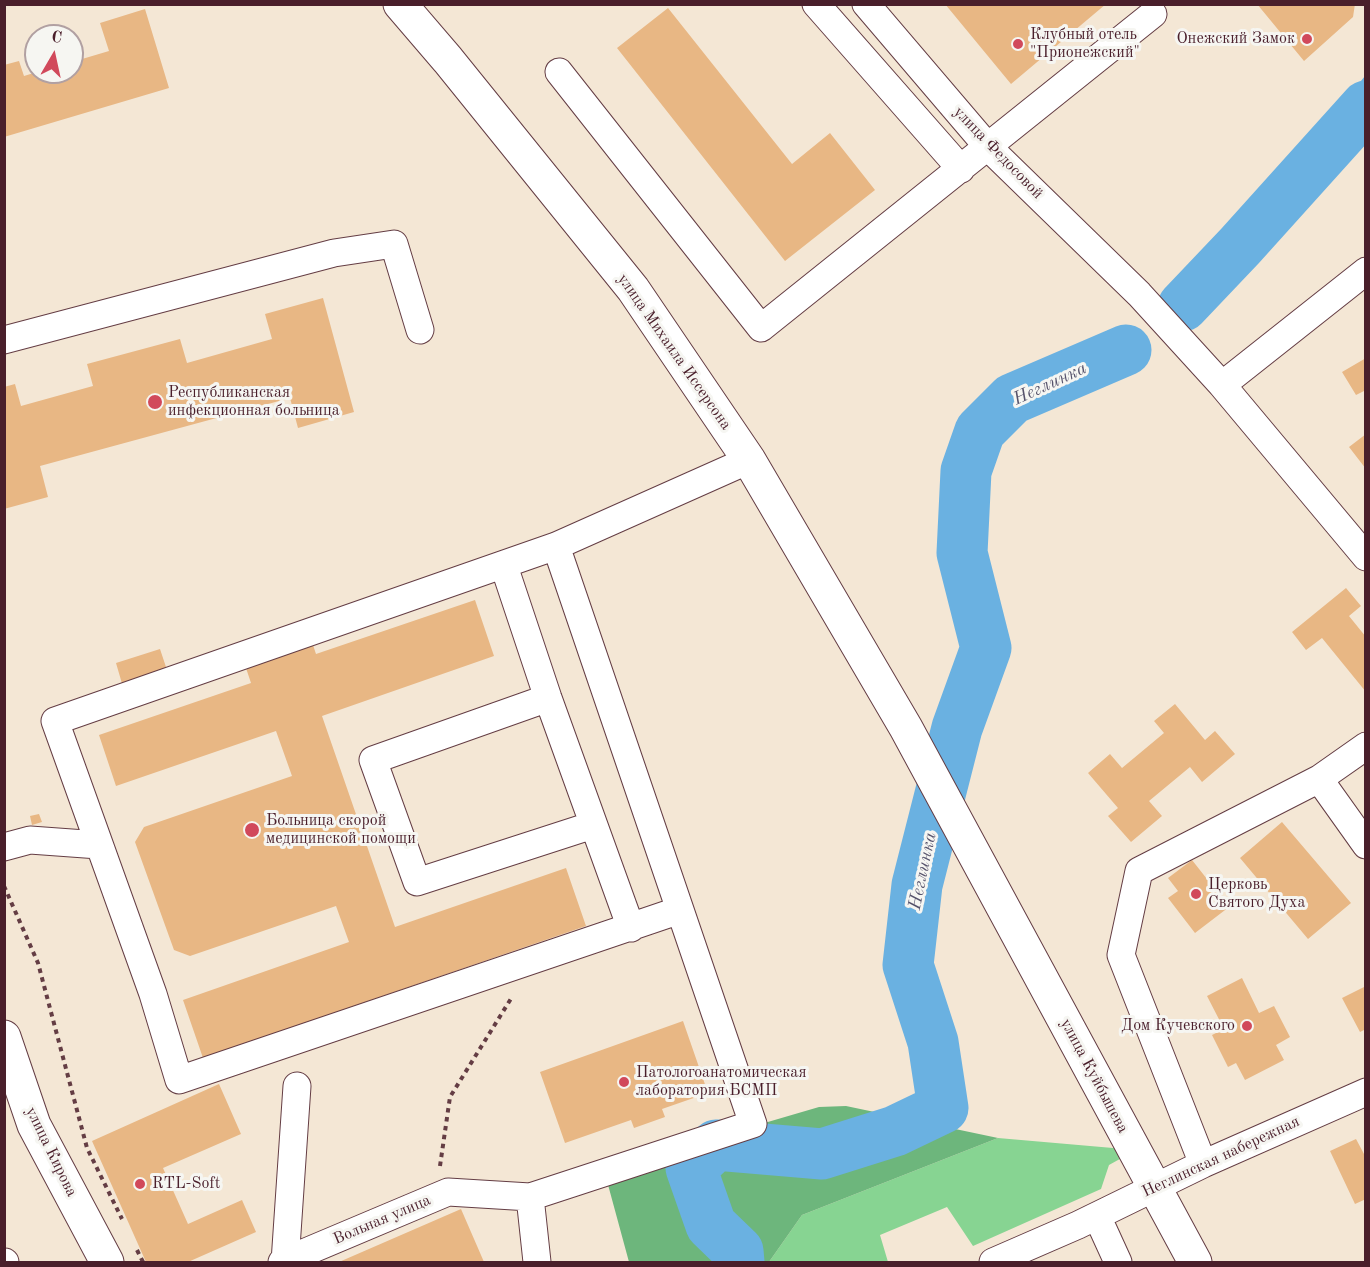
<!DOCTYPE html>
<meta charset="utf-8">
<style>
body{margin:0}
#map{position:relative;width:1370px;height:1267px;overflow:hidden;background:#f4e7d5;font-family:"Old Standard TT",serif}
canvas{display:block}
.frame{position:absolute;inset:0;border:6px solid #4a1f2b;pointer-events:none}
.north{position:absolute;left:24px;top:24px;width:60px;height:60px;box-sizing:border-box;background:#f6f6f2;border:2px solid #b1a0a2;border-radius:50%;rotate:9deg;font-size:16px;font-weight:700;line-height:24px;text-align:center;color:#4a1f2b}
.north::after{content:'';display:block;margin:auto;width:21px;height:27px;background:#d1495b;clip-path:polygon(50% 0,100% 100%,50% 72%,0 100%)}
</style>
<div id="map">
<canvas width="1370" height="1267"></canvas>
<div class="frame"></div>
<div class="north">С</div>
</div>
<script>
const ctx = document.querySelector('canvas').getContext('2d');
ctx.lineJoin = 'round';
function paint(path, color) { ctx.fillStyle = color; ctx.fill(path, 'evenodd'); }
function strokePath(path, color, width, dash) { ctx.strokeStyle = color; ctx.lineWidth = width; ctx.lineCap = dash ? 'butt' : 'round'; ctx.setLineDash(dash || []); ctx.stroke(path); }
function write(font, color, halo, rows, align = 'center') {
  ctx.font = font + ' "Old Standard TT",serif'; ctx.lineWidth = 6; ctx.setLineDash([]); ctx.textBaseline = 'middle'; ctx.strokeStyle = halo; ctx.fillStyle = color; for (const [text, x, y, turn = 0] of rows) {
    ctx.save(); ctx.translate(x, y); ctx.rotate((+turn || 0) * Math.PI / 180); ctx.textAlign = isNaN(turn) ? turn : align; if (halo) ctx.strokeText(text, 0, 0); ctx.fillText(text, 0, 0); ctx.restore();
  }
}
const green = new Path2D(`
 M998,1138L1136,1150L1109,1165L1101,1189L973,1246L947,1207L880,1235L888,1262H769L802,1215Z`);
const forest = new Path2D(`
 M846,1106L998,1138L802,1215L769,1262H629L604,1170L819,1107Z`);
const water = new Path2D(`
 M1365,76V138C1351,149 1317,180 1300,177L1294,167L1320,131Z`);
const river = new Path2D(`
 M1183,306L1240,246L1366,106
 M739,1262L738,1251L711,1225L691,1168L716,1145L822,1154L895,1131L943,1108L933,1042L908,965L917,885L957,728L986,648L962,553L966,471L980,431L1012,399L1126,350`);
const building = new Path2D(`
 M945,4H1106L1011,84Z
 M1257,4H1355L1353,17L1304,61Z
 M668,8L792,164L830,133L875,190L785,261L617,48Z
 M145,9L169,88L4,137V65L19,61L24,76L37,72H72V62L109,51L100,23Z
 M323,298L354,412L298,428L290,398L40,466L48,497L4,509V387L15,384L21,406L93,386L87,364L180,339L187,363L272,339L265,314Z
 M1366,358V390L1356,395L1342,372Z
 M1366,434V469L1349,447Z
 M1346,588L1361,606L1349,616L1366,637V692L1322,638L1306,650L1292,632Z
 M475,600L494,656L322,716L395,927L566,868L586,926L203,1058L183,1000L349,942L336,906L190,956L174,950L135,842L144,827L292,776L276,731L116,786L99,735L251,683L246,668L313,645L316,654Z
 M160,649L168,673L123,687L116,663Z
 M1175,704L1205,740L1215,731L1235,754L1202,782L1190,767L1149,801L1162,816L1131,842L1108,816L1118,808L1088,773L1110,754L1122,768L1164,733L1154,721Z
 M39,814L42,822L32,825L30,816Z
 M1282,822L1351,903L1308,939L1240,858Z
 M1192,860L1229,907L1195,933L1168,898L1178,891L1168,878Z
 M1242,978L1259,1013L1274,1006L1290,1037L1276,1045L1284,1060L1245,1080L1236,1063L1228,1067L1212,1035L1224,1029L1207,996Z
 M1366,986V1029L1360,1032L1342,998Z
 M683,1021L708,1093L662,1109L665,1117L634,1128L631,1120L565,1143L540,1072Z
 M219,1084L241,1134L163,1168L188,1224L242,1200L256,1232L188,1262H146L92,1141Z
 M1356,1139L1364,1154L1366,1153V1199L1355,1204L1330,1151Z
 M461,1209L484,1262H339Z`);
const path = new Path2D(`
 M4,886L38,963L87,1148L122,1219
 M440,1166L450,1097L512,997
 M137,1250L143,1262`);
const minor = new Path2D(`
 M816,4L961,169
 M866,4L988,147L1139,294L1222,385L1366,557
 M559,72L761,328L1153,14
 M4,340L334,253L394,244L420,330
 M1222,385L1366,271
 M504,566L548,698L631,928
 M548,698L373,760L417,882L593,825
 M1319,779L1366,845
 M4,847L30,840L99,845
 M680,910L179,1080L153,994L55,721L556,546L749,460
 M1203,1164L1121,955L1139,871L1319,779L1366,746
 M530,1197L537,1262
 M1097,1216L1118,1262
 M4,1262H5
 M282,1262L448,1192L530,1197L753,1124L556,546
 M285,1262L297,1086
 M993,1262L1078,1225L1203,1164L1366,1092`);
const major = new Path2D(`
 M400,4L448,60L633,289L749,460L906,728L1195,1262
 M4,1037L34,1125L107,1262`);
const markers = [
 [1307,39,6,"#d1495b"],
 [1018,44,6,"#d1495b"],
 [155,402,8,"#d1495b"],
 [252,830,8,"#d1495b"],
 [1196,894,6,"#d1495b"],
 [1247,1026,6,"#d1495b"],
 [624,1082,6,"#d1495b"],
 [140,1184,6,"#d1495b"]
];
const poiNames = [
 ["Клубный отель",1030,35],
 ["\"Прионежский\"",1030,53],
 ["Онежский Замок",1295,39,"right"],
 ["Республиканская",168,393],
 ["инфекционная больница",168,411],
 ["Больница скорой",266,821],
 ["медицинской помощи",266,839],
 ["Церковь",1208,885],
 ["Святого Духа",1208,903],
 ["Дом Кучевского",1235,1026,"right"],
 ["Патологоанатомическая",636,1073],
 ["лаборатория БСМП",636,1091],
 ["RTL-Soft",152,1184]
];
const streetNames = [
 ["улица Федосовой",998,153,46],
 ["улица Михаила Иссерсона",674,352,55],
 ["улица Куйбышева",1094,1076,62],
 ["улица Кирова",51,1152,64],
 ["Неглинская набережная",1221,1157,-25],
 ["Вольная улица",382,1220,-23]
];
const waterNames = [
 ["Неглинка",1050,384,-25],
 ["Неглинка",923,871,-78]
];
paint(green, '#87d492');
paint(forest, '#6db67c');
paint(water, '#6ab1e1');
strokePath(river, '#6ab1e1', 51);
paint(building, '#e8b784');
strokePath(minor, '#643d44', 29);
strokePath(major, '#643d44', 35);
strokePath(path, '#643d44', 4, [4.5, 4.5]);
strokePath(minor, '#fff', 27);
strokePath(major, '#fff', 33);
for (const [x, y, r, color] of markers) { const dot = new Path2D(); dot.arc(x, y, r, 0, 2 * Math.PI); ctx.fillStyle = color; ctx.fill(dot); strokePath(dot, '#f6f6f2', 2); }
write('16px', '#4a1f2b', '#f6f6f2', poiNames, 'left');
write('16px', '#4a1f2b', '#f6f6f2', streetNames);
write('italic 18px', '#55526b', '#f6f6f2', waterNames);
</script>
